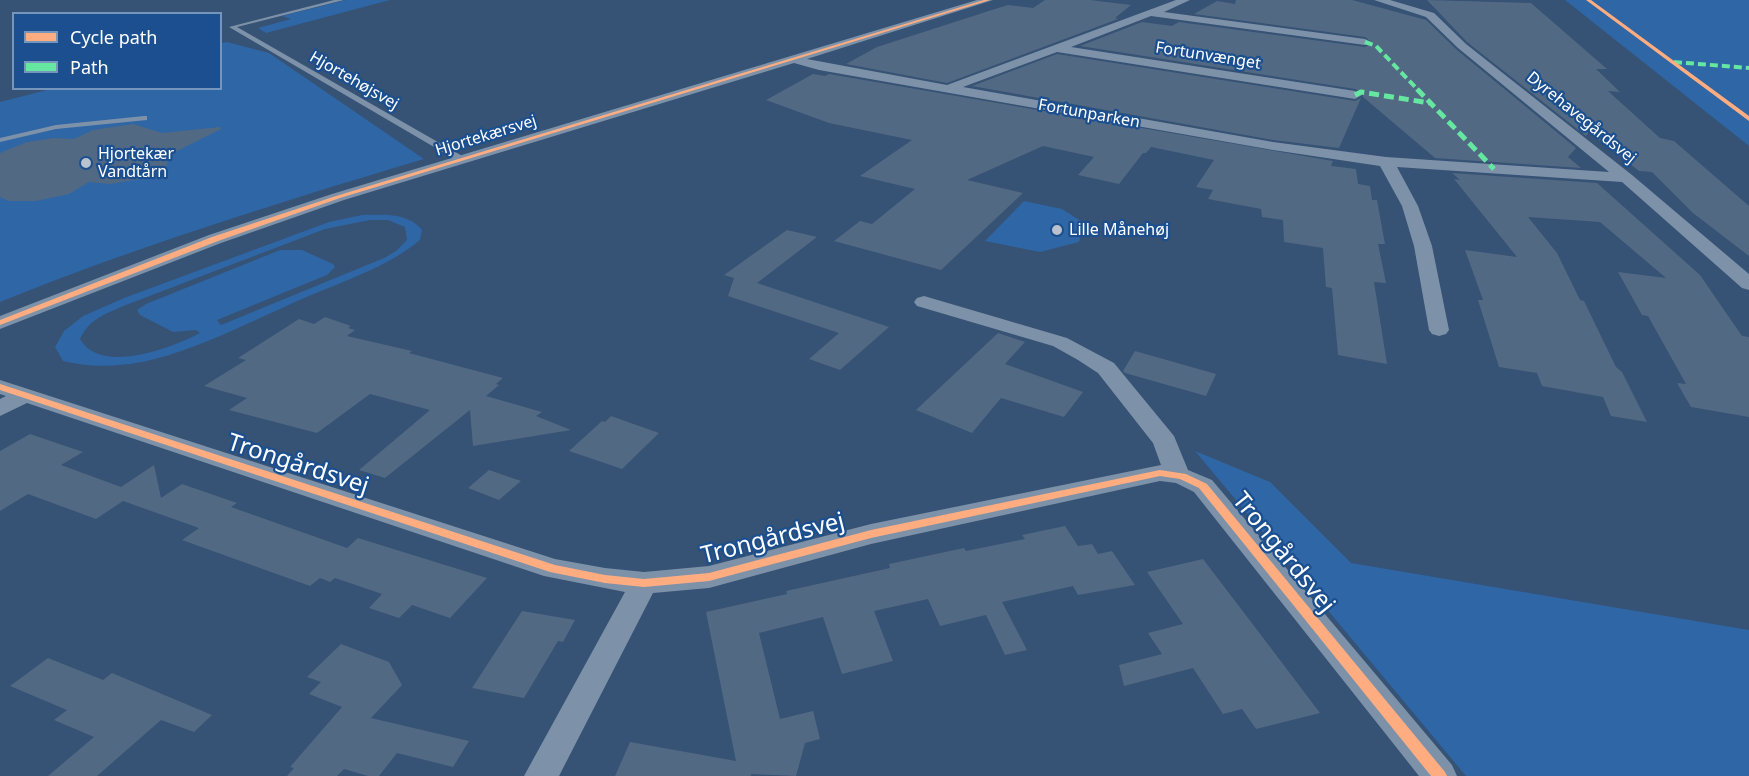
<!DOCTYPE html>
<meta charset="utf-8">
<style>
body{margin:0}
#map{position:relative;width:1749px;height:776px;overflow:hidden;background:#365274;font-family:"Noto Sans",sans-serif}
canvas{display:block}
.legend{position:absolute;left:12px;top:12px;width:210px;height:78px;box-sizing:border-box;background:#1b4f8f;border:2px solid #7695bc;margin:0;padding:8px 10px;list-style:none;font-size:18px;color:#fff}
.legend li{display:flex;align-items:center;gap:12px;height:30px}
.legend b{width:30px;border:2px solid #7695bc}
</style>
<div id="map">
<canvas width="1749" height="776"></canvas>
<ul class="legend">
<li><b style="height:8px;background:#ffac80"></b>Cycle path</li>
<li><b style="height:8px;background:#66e7a1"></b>Path</li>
</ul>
</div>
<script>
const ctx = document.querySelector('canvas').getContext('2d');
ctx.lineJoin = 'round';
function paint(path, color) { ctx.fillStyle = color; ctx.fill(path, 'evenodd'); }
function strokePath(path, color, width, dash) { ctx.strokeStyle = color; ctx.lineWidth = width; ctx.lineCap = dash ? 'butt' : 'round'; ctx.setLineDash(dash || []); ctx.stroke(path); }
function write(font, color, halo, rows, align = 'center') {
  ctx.font = font + ' "Noto Sans",sans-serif'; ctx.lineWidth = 4.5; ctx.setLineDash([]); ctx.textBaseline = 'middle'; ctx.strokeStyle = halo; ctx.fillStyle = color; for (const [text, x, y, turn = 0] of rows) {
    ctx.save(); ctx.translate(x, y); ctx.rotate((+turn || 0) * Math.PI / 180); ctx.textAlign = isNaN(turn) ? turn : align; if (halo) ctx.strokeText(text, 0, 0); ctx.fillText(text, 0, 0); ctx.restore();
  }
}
const green = new Path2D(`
 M346,0H390L266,33L258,28L291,19L282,16Z
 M1565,0H1749V146Z
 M227,42L269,53L424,159C281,202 138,246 0,302V102L51,89L220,88L221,43Z
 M1024,201L1062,209L1084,223L1079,242L1040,252L985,241Z
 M362,215C382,215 408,212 422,230L420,240C390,266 339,283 302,299C254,320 187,355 136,363C107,367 91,367 63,361L55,347L64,331L83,316L124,298L329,222ZM370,220H388L405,227L407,240L396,251L384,258L221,325L217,320L327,275L335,267L333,264L302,250H280L146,304L137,310L140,315L173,332L196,330L200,333C172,348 100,375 80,339C89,319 107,313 126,305L325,229Z
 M1195,451L1270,482L1351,563L1749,630V776H1466Z`);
const building = new Path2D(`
 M1045,0H1090L1131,5L1115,18L1118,19L947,83L846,64L877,47L995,9L1008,5L1033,8Z
 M1236,0H1352L1426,20L1457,50L1576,148L1568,157L1581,168L1435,158L1363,97V93L1355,89L1080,46L1142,22L1172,26L1179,22L1365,47L1373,43L1365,37L1194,14L1217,1L1235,4Z
 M1427,0L1531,3L1607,69H1596L1620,92L1608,91L1660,138L1674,141L1749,206V256L1693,213L1652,172L1639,171L1589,132L1586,136L1467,42Z
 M1057,54L1355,101L1361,98L1339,148L1273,140L972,86Z
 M813,74L825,76L829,74L1333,161L1331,166L1356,169L1358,184L1370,186L1372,200H1377L1385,244H1378L1386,283L1374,282L1387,364L1338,355L1332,288L1326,287L1323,248L1284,242L1283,220L1262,217L1261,209L1208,199L1213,190L1196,187L1214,160L1151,147L1146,153H1143L1119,184L1078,175L1094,157L1043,146L967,180L1023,193L941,270L834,241L860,221L872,224L915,189L860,176L912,140L829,123L766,100Z
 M133,124L162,133L220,127L221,129L167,156V165L162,170L140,179L110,184L89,182L69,194L36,201H9L0,197V153L27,142L54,138L74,139L93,130Z
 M1452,173L1597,183L1700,275L1742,336L1749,337V417L1691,407L1677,383L1686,384L1648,316L1642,315L1618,272L1666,278L1600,222L1528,217L1557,253L1580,300L1584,301L1616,367L1622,372L1647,422L1611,416L1603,397L1542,386L1537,373L1499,367L1478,300H1483L1465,250L1517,257L1454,179L1460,180Z
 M787,230L817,237L757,283L889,327L840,370L809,359L839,333L728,296L734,278L724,275Z
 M325,317L351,326L348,328L355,330L347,336L412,351L409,353L503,378L496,384L499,385L486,396L542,412L536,416L571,430L473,446L470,410L385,478L359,470L430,410L370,394L317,433L229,410L247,398L204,386L246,360L238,358L299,319L314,324Z
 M998,333L1025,342L1005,364L1083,392L1064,417L1001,398L972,433L916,410Z
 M1135,351L1216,374L1206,396L1125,373L1123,371Z
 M611,416L659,433L622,469L569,451L602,421L605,422Z
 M30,434L83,452L61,465L121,487L154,465L161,498L182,484L237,503L231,507L347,548L358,538L487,578L450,618L412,605L399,618L369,608L382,594L335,578L330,582L320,578L310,586L182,540L199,528L123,501L96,519L28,494L0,511V451Z
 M489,470L521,481L499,500L468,488Z
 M1065,526L1078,546L1092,544L1098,554L1112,551L1135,585L1078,595L1073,586L1002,602L1027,650L1005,655L986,615L940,626L928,599L874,611L893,661L842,674L823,617L759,633L780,719L813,711L820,739L805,743L796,776L751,774V776H615L630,742L736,761L706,612L787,594L786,591L890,568L889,564L964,548L966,551L1025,539L1022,535Z
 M1203,559L1264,639L1320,713L1256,729L1242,709L1223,714L1193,668L1124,686L1119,665L1162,654L1148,633L1183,624L1147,572Z
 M522,611L575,620L563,642L558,641L524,698L472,688Z
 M341,644L389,662L402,685L371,718L469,741L453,767L397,753L379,776H368L344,769L337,776H287L294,768L290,767L342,707L309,694L321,682L307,677Z
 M48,658L103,680L112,673L212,715L194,732L161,720L97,776H48L94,737L54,720L67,710L10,686Z`);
const lane = new Path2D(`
 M334,0H344L237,27L464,157V161H458L229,27Z
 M144,116H147V120L56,129L0,142V138L56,125Z`);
const street = new Path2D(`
 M977,0H993L807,59L947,85L1176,0H1190L1164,12L1365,39L1371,42L1365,45L1151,16L1071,47L1355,91L1362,95L1355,99L1057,52L963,87L1273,142L1386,157L1609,172L1458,48L1426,17L1374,0H1390L1434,13L1466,44L1632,175L1749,274V290L1742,288L1622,182L1397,167L1418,206L1432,246L1449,330L1446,334L1439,336L1432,334L1429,330L1414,246L1402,206L1380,166L1273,150L819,70L794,63L344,200L221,243L0,329V316L209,235L332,194Z
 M924,296L1067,338L1114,363L1174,436L1188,470L1212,480L1452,765L1457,776H1419L1194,492L1176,483L1160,481L871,544L709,588L653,593L559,776H524L625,592L544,576L27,403L0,416V399L6,396L0,394V380L555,559L605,568L644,572L709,566L871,524L1161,465L1153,443L1098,373L1078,360L1053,346L917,306L914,302L917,298Z`);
const quietFar1 = new Path2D(`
 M1365,42L1376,46L1418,90
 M1674,62L1749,68`);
const quiet = new Path2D(`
 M1417,89L1494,169
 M1355,95L1361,92L1430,103`);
const cycleway = new Path2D(`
 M984,0H990L340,198L218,241L0,325V320L212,237L336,196Z
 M1586,0H1591L1749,116V121Z
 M0,384L555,565L605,575L644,579L709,573L871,530L1160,470L1186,474L1207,484L1445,772L1447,776H1431L1199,488L1180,479L1160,476L871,538L709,581L644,587L605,583L550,572L0,390Z`);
const markers = [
 [86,163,6,"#b9c2ce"],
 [1057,230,6,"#b9c2ce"]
];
const farStreetnames = [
 ["Fortunvænget",1208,56,9],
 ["Hjortehøjsvej",354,81,30],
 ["Fortunparken",1089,114,10],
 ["Dyrehavegårdsvej",1581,118,39],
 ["Hjortekærsvej",486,136,-17]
];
const farPoinames = [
 ["Hjortekær",98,154],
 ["Vandtårn",98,172],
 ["Lille Månehøj",1069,230]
];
const nearStreetnames = [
 ["Trongårdsvej",298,465,18],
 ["Trongårdsvej",773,539,-14],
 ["Trongårdsvej",1283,553,51]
];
paint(green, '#2f66a5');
paint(building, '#526984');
paint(lane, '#7d92a8');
paint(street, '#7d92a8');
strokePath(quietFar1, '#66e7a1', 4, [8, 4]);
strokePath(quiet, '#66e7a1', 5, [10, 5]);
paint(cycleway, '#ffac80');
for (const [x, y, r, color] of markers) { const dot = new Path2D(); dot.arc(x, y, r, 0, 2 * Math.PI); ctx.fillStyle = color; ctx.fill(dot); strokePath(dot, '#1b4f8f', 2); }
write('16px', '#fff', '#1b4f8f', farStreetnames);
write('16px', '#fff', '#1b4f8f', farPoinames, 'left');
write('24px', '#fff', '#1b4f8f', nearStreetnames);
</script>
